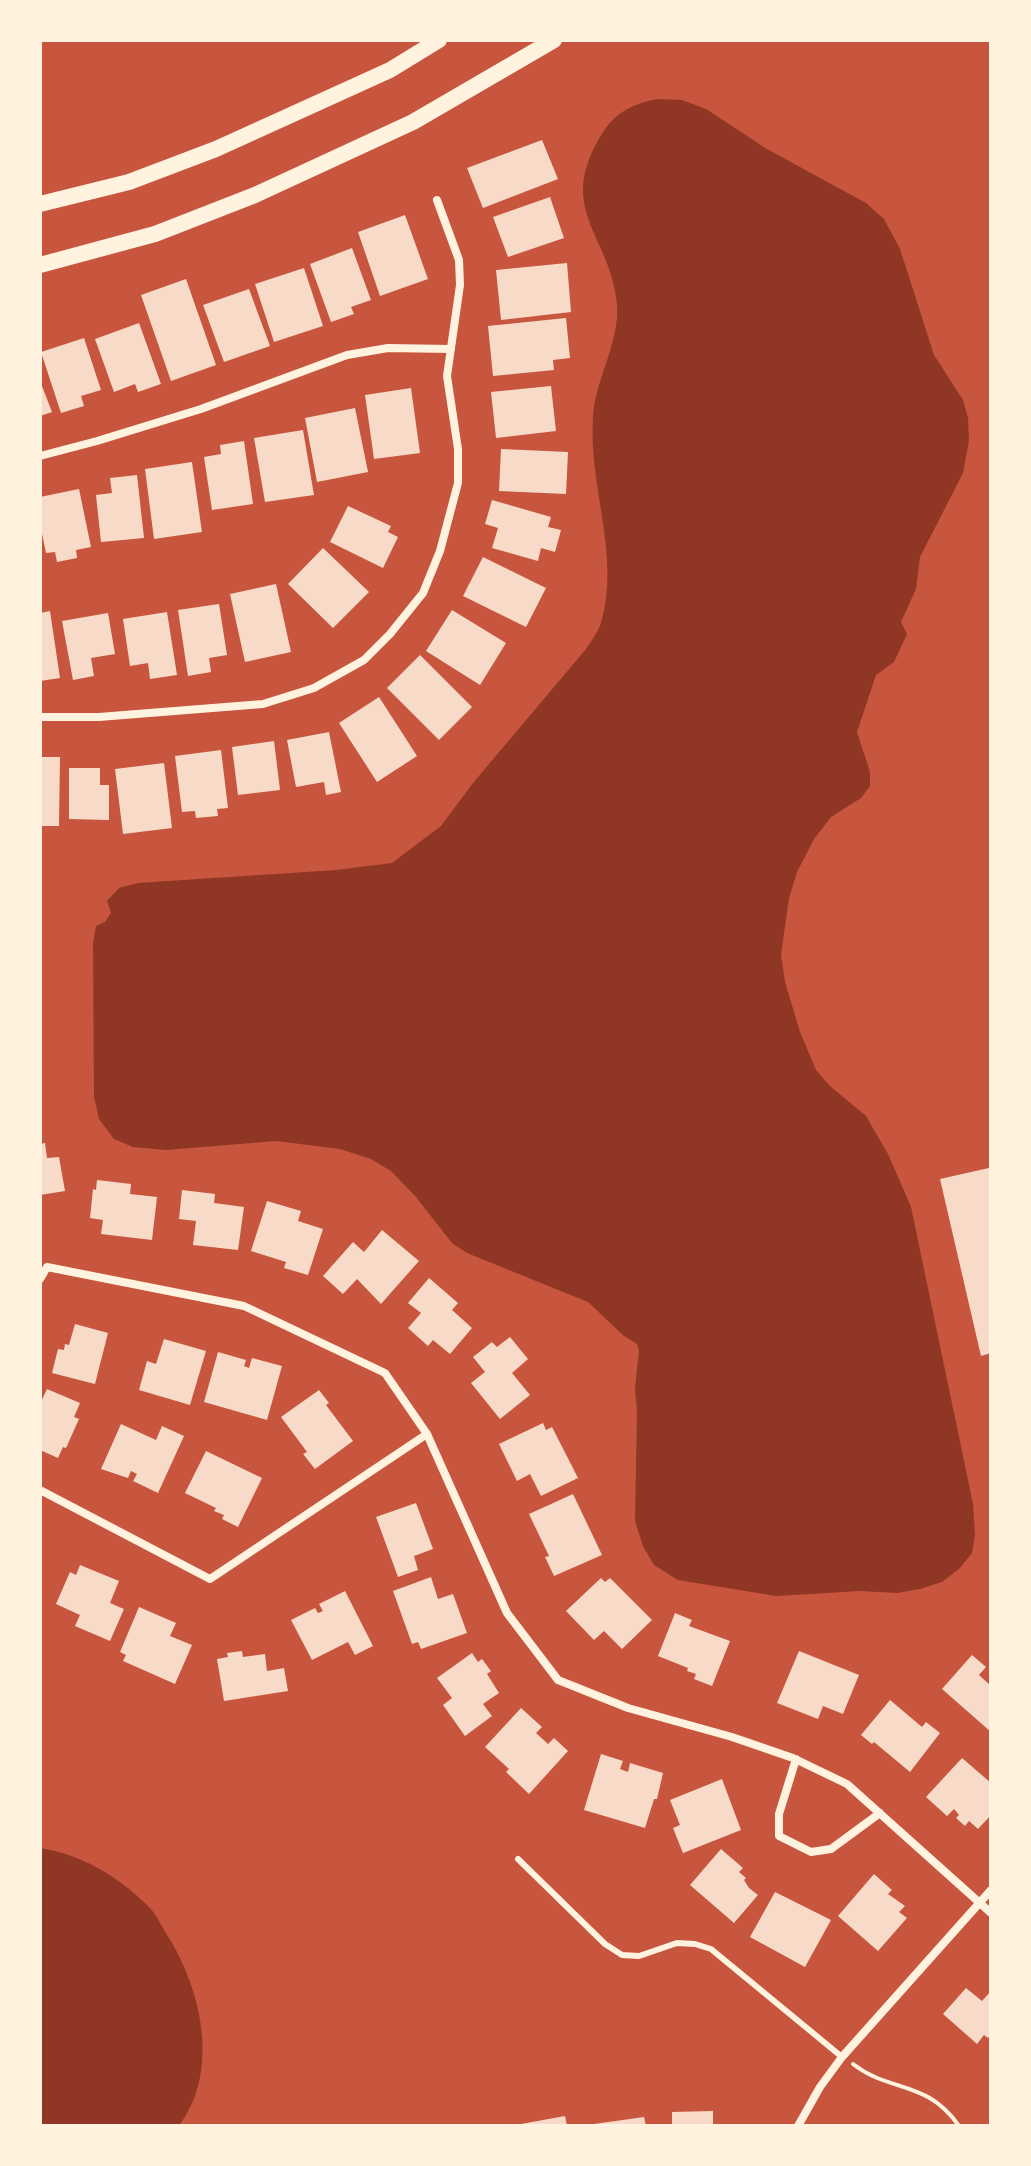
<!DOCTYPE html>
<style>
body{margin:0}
#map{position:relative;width:1031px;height:2166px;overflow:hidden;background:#c8553d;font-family:"DejaVu Sans",sans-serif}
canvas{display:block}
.frame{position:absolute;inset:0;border:42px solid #fff3e0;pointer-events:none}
</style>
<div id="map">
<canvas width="1031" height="2166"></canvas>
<div class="frame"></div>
</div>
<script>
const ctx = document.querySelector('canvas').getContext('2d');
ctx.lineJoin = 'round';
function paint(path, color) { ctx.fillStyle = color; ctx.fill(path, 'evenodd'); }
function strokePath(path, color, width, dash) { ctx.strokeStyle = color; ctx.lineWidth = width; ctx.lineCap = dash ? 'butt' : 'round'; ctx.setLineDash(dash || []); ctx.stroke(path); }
const water = new Path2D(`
 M658,99L682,100L706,109L767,149L866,203L884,219L900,249L934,355L963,400L968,418L969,440L963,473L920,557L916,589L901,622L907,634L894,662L876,675L857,732L870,772V786L861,798L831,817L814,839L797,872L789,898L781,955L785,982L800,1032L816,1070L830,1086L866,1116L888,1154L911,1207L973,1504L975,1535L972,1553L959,1569L942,1582L920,1589L897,1593L860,1591L776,1596L678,1580L654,1565L643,1546L635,1521L637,1412L635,1388L639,1350L637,1344L624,1336L588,1302L467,1253L452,1243L416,1197L391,1171L371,1159L340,1149L276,1141L166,1150L133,1147L114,1139L99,1119L94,1097L93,943L96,926L105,922L111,913L107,901L119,888L138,883L336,870L392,863L441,826L473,783L586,649C591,641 598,632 601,623C621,555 588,486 593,417C595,380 620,342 617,304C611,236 556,211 600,137C614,113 631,104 658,99Z
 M40,1848C80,1854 118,1876 147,1905C154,1911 159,1921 164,1930C200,1984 222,2069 179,2126H40Z`);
const building = new Path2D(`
 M542,140L558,179L483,208L467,168Z
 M550,197L564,238L508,257L493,217Z
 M405,215L428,279L380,296L358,232Z
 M352,248L371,300L351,307L354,314L331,322L310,264Z
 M567,263L571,312L501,320L496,270Z
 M304,268L323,326L274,342L255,284Z
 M186,279L216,365L171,381L141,295Z
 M249,289L270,346L224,362L203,305Z
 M566,318L570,358L553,360L554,370L493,376L488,326Z
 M139,323L161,384L138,392L135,384L114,392L95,339Z
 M84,338L101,390L81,396L84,406L61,413L41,352Z
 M40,381L52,412L40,416Z
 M551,386L556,431L496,438L491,392Z
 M411,388L420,453L374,459L365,395Z
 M355,408L368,472L317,482L305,418Z
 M303,430L314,495L265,502L254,438Z
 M244,441L253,504L212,510L204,457L221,454L220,445Z
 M501,449L568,452L566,494L499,491Z
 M192,462L202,532L154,539L145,469Z
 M137,475L144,538L101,542L96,495L112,493L110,478Z
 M79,489L91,547L76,550L77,558L57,562L55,552L46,553L40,524V497Z
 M492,500L551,517L548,527L561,530L555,552L541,548L538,561L492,548L498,528L485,524Z
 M348,506L391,526L388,532L398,537L383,568L330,542Z
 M323,548L369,592L333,628L288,584Z
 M483,557L546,588L526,627L463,596Z
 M276,584L291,652L245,662L230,594Z
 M219,604L227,655L209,658L211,672L188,676L178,610Z
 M452,610L506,643L480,685L426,651Z
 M50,611L60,678L40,681V613Z
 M167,612L177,675L150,679L148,663L130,666L123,619Z
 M108,613L115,654L91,658L94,676L73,680L62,621Z
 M420,655L472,707L439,740L387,688Z
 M379,697L417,756L377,782L339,723Z
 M329,732L341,792L326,795L324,782L296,787L287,740Z
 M274,741L280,790L238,795L232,747Z
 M221,750L228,808L217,809L218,816L196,818L195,811L182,812L175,756Z
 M40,757H60L59,826H40Z
 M164,763L172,828L123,834L115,769Z
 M69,768H100V785H109V820L69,819Z
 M45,1143L47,1158L59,1157L65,1191L40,1195V1144Z
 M989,1168L991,1178V1353L981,1356L940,1179Z
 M97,1180L131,1184L130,1194L157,1197L152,1240L101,1234L103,1220L90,1218L93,1189L96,1190Z
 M182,1190L215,1194L214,1203L244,1207L238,1250L193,1245L196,1221L179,1219Z
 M267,1201L301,1211L298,1221L323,1229L308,1275L284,1268L286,1262L251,1251Z
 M382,1230L419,1261L381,1304L357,1279L343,1294L323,1276L353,1242L364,1252Z
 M429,1278L458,1303L452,1310L472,1328L450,1354L433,1340L428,1346L408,1328L421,1313L408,1303Z
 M75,1324L108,1333L95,1384L52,1373L58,1349L64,1350L65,1344L69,1345Z
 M510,1337L528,1359L512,1373L530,1395L500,1419L471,1383L485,1372L473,1357L492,1342L497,1347Z
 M164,1339L206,1351L190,1405L139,1390L147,1361L156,1364Z
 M218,1352L246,1360L244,1366L249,1368L252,1358L282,1366L267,1420L204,1402Z
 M47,1389L80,1403L74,1417L79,1419L66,1448L63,1447L58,1458L40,1450V1404Z
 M319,1390L329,1403L326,1405L353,1441L315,1469L303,1454L307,1452L281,1417Z
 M543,1423L546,1430L552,1427L578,1478L541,1496L530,1474L517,1481L499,1444Z
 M121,1424L156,1440L162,1426L184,1436L158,1493L133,1481L137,1474L131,1471L128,1478L101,1469Z
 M206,1451L262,1478L238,1527L222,1519L224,1515L214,1511L216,1508L185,1493Z
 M573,1494L602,1555L554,1576L545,1557L549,1556L529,1514Z
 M416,1503L433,1549L414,1556L418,1570L398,1577L376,1517Z
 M80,1565L119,1581L110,1603L124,1609L110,1641L75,1626L80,1615L56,1604L70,1572L76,1575Z
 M431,1577L438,1599L453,1594L467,1633L421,1649L418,1642L412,1644L393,1591Z
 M601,1578L605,1582L610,1578L652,1620L622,1649L604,1631L594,1640L566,1611Z
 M345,1591L373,1646L355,1655L348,1642L312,1660L291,1620L315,1608L318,1613L323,1611L319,1604Z
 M139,1607L176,1623L170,1636L192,1645L175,1684L123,1661L126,1655L120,1652Z
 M675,1613L692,1620L689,1626L730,1641L712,1686L694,1679L696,1674L687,1671L688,1668L658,1656Z
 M242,1651L243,1657L265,1654L267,1671L284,1668L288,1691L224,1701L217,1659L228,1657L227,1653Z
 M799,1651L859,1675L843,1714L823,1706L818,1719L777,1703Z
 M472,1653L478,1662L482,1659L491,1671L487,1674L499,1693L483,1704L492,1716L465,1736L443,1705L452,1698L437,1678Z
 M972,1655L986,1667L979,1675L991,1686V1732L942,1689Z
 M890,1700L922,1727L926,1722L940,1733L910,1772L874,1742L872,1744L861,1735Z
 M521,1708L542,1727L536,1733L548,1744L554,1738L568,1751L529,1794L506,1772L509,1769L485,1747Z
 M601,1754L623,1761L620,1769L628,1772L630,1763L663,1773L657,1799H654L645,1828L584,1810Z
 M962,1758L991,1783V1815L978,1829L969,1821L965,1826L956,1818L959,1815L954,1809L947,1816L926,1797Z
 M722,1779L741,1830L683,1853L673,1828L680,1825L670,1800Z
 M721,1849L743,1868L739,1872L746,1878L744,1880L749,1888L758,1895L734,1923L690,1885Z
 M874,1874L892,1890L888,1894L905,1906L899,1912L907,1918L878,1951L838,1916Z
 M775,1892L831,1920L805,1967L750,1937Z
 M966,1988L982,2001L991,1991V2035L988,2038L984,2035L977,2044L943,2014Z
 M713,2111V2126H672V2112Z
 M565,2116L567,2126H521V2124Z
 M644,2117L646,2126H594V2124Z`);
const path = new Path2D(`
 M853,2064C890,2093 926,2079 959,2126`);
const service = new Path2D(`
 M518,1859L605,1944L622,1955L639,1956L677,1943L695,1944L711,1949L842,2057`);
const minor = new Path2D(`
 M40,456L97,441L201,409L347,355L388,348L451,349
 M40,717H99L263,704L314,688L364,660L390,634L423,593L440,551L458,483V449L447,376L460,285L459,260L437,200
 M40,1279L47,1267L244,1306L385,1373L427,1434L210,1579L40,1490
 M427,1434L507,1613L558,1680L628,1708L732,1737L793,1758L847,1784L991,1913
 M796,1759L779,1814V1836L811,1852L831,1849L880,1813
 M798,2126L820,2087L842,2057L991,1890`);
const secondary = new Path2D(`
 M40,204L129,182L216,149L390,70L439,40
 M40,265L155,234L255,195L413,122L554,40`);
paint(water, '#8f3625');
paint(building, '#f7dbc8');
strokePath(path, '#fff3e0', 4);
strokePath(service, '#fff3e0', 6);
strokePath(minor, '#fff3e0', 8);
strokePath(secondary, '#fff3e0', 16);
</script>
